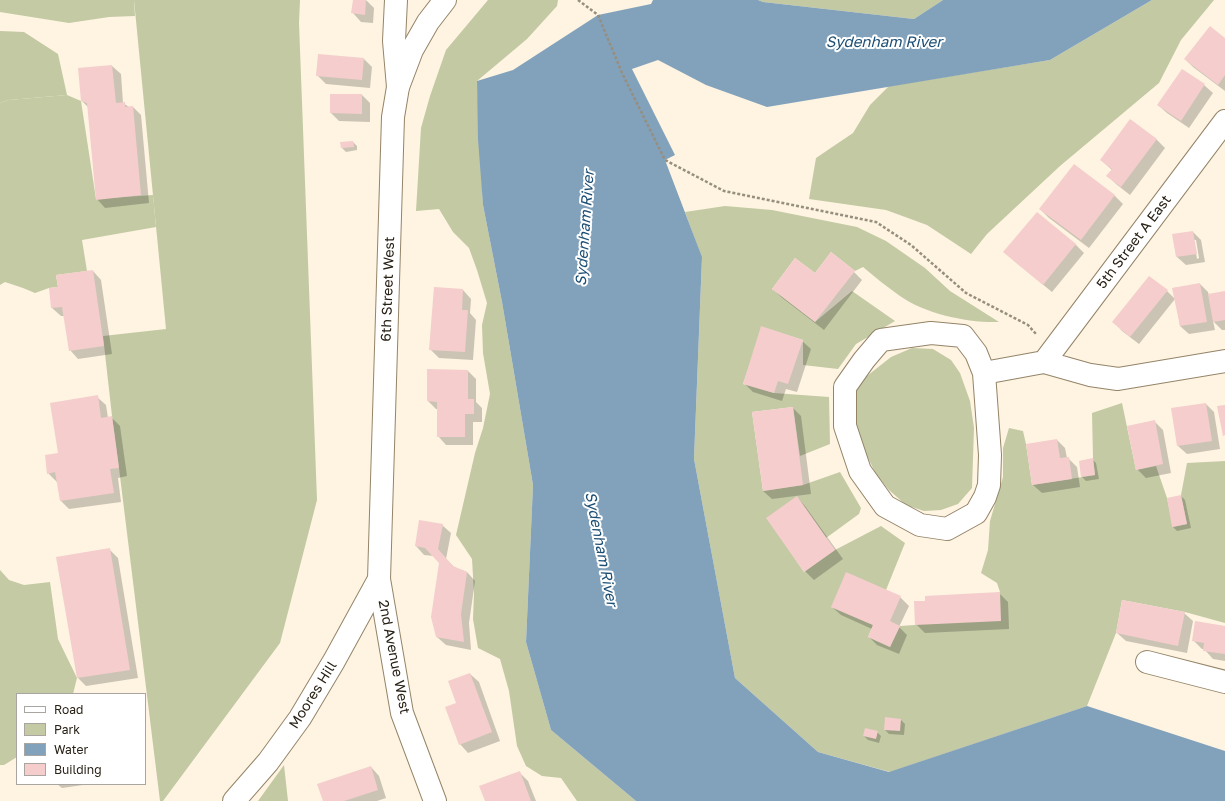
<!DOCTYPE html>
<style>
body{margin:0}
#map{position:relative;width:1225px;height:801px;overflow:hidden;background:#fef4e1;font-family:"Golos Text",sans-serif}
canvas{display:block}
.legend{position:absolute;left:16px;top:693px;width:130px;height:92px;box-sizing:border-box;background:#fff;border:1px solid #a9a6a2;margin:0;padding:5px 7px;list-style:none;font-size:12px;color:#282116}
.legend li{display:flex;align-items:center;gap:8px;height:20px}
.legend b{width:20px;border:1px solid #a9a6a2}
</style>
<div id="map">
<canvas width="1225" height="801"></canvas>
<ul class="legend">
<li><b style="height:5px;background:#fff"></b>Road</li>
<li><b style="height:11px;background:#c3caa4"></b>Park</li>
<li><b style="height:11px;background:#82a2bc"></b>Water</li>
<li><b style="height:11px;background:#f4cdcc"></b>Building</li>
</ul>
</div>
<script>
const ctx = document.querySelector('canvas').getContext('2d');
ctx.lineJoin = 'round';
function paint(path, color) { ctx.fillStyle = color; ctx.fill(path, 'evenodd'); }
function strokePath(path, color, width, dash) { ctx.strokeStyle = color; ctx.lineWidth = width; ctx.lineCap = dash ? 'butt' : 'round'; ctx.setLineDash(dash || []); ctx.stroke(path); }
function write(font, color, halo, rows, align = 'center') {
  ctx.font = font + ' "Golos Text",sans-serif'; ctx.lineWidth = 4; ctx.setLineDash([]); ctx.textBaseline = 'middle'; ctx.strokeStyle = halo; ctx.fillStyle = color; for (const [text, x, y, turn = 0] of rows) {
    ctx.save(); ctx.translate(x, y); ctx.rotate((+turn || 0) * Math.PI / 180); ctx.textAlign = isNaN(turn) ? turn : align; if (halo) ctx.strokeText(text, 0, 0); ctx.fillText(text, 0, 0); ctx.restore();
  }
}
const green = new Path2D(`
 M0,0H134L135,16L109,17L69,23L0,12Z
 M67,95L81,101L96,199L153,195L156,227L82,240L87,271L56,275L58,287L49,288L35,293L23,288L5,282L0,285V103L9,100Z
 M725,206L772,210L857,227L886,241L925,268L950,291L999,322C968,323 925,314 900,296C887,287 875,277 863,267L855,271L831,252L815,273L795,258L772,289L815,322L852,291L895,321L856,344L838,369L803,365V340L762,327L743,384L774,393L829,397L830,444L800,456L793,407L752,412L763,491L803,485L840,472L861,508L859,514L826,538L767,518L804,572L835,550L881,526L905,543L886,590L831,607L873,625L868,637L890,647L900,626L915,625L1000,592L997,583L981,573L988,550L990,521L1003,477V448L1009,428L1023,431L1026,444L1032,485L1095,475L1093,458L1092,413L1122,403L1136,470L1156,466L1167,498L1173,527L1187,524L1181,495L1187,463L1225,461V623L1185,612L1122,600L1116,633L1087,706L890,772L818,752L735,678L694,459L702,258L685,212Z
 M912,348L933,349L951,360L960,373L970,401L974,428L972,488L958,504L941,510L924,511L906,505L889,490L876,474L866,454L858,432L855,411L856,388L867,376L891,357Z
 M0,570L9,580L24,585L50,582L58,639L77,678L73,694H17V757L4,765H0Z`);
const forest = new Path2D(`
 M134,0H300L299,23L317,500L280,643L163,801H160L119,468L112,416L103,336L166,329Z
 M488,0H558L557,6L527,39L477,81L483,205L502,302L533,485L526,642L551,730L636,801H577L561,778L542,776L526,766L517,746L509,691L500,659L478,648L473,619L474,593L472,559L456,535L475,453L483,428L490,394L483,353L482,325L487,303L477,270L469,248L453,232L439,209L416,211L421,128L430,96L446,50Z
 M758,0H943L914,19L763,2Z
 M1152,0H1214L1181,40L1159,83L1060,166L987,234L971,254L927,225L886,210L809,199L816,158L853,133L870,105L889,86L1050,60Z
 M0,31L24,32L58,54L67,95L9,100L0,103Z
 M284,765L288,801H258Z`);
const water = new Path2D(`
 M653,0H758L763,2L914,19L943,0H1152L1050,60L767,107L706,85L658,60L632,69L675,155L665,160L702,257L694,459L735,678L818,752L889,772L1087,706L1225,751V801H636L551,730L526,642L533,485L502,302L483,205L478,139L477,81L513,70L598,15L651,4Z`);
const shadow = new Path2D(`
 M354,0H366L374,8L373,23L361,22L353,13Z
 M1225,39V91L1193,67L1185,59Z
 M364,59L372,67L370,88L326,84L317,75Z
 M112,66L121,74L123,103L129,107H133L141,115L149,203L105,208L97,199L88,107L82,101Z
 M1204,85L1213,93L1189,128L1167,113L1158,105Z
 M362,95L370,103V122L339,121L331,113Z
 M1131,120L1157,140L1165,148L1130,195L1116,184L1108,176L1112,170L1101,160Z
 M353,142L357,146V150L346,152L342,148Z
 M1114,195L1123,204L1089,248L1049,218L1040,209Z
 M1037,213L1076,245L1084,253L1052,292L1013,260L1005,252Z
 M1193,232L1201,240L1205,262L1186,265L1177,257ZM1194,240H1196L1199,258L1197,259Z
 M93,271L101,280L112,354L78,359L70,350L65,316H61L52,308L59,288Z
 M854,272L862,280L824,330L781,297L773,289Z
 M1200,284L1208,292L1209,295L1225,292V330H1222L1213,321L1215,330L1189,334L1180,326L1174,288Z
 M463,290L471,299L470,313L476,320L473,360L439,358L430,349Z
 M1167,291L1175,299L1139,344L1122,331L1114,322Z
 M802,341L811,349L797,392L786,389L782,401L753,392L744,383Z
 M468,371L476,379V402L482,408V422H473V445H446L438,436V409H436L428,401Z
 M97,397L106,405L108,418L111,417L120,426L127,476L118,478L121,502L69,509L61,501L58,481L57,482L48,473L59,454Z
 M1206,404L1214,412L1220,449L1187,454L1178,446Z
 M793,408L801,416L811,494L772,499L763,491Z
 M1154,421L1163,430L1171,473L1146,478L1137,469Z
 M1057,440L1065,448L1067,458H1068L1077,467L1080,487L1042,493L1033,485Z
 M1092,459L1096,463L1099,479L1086,481L1082,477L1080,461Z
 M1181,496L1185,500L1191,528L1177,531L1173,527Z
 M797,497L805,506L843,559L814,580L805,571L768,518Z
 M442,525L451,533L446,559L454,567L467,572L475,581L469,623L471,650L446,645L437,637L440,563L434,556L424,555L416,546Z
 M109,549L118,558L138,678L86,686L78,678Z
 M999,593L1008,602L1009,629L925,633L916,624Z
 M900,597L909,606L899,627L907,635L899,654L877,645L869,637L872,629L841,615L832,607Z
 M1184,613L1193,621L1187,653L1126,641L1117,633Z
 M1225,627V661L1213,659L1204,649H1202L1193,640Z
 M470,674L479,682L500,741L468,753L460,744L457,703Z
 M901,720L905,724L904,735L889,734L885,730Z
 M877,732L881,736L879,743L868,740L864,736Z
 M371,767L379,776L386,798L377,801H324Z
 M519,772L528,781L536,801H486Z
 M57,784H90L62,788Z`);
const building = new Path2D(`
 M353,0H366L365,15L351,13Z
 M1210,26L1225,38V75L1218,85L1184,59Z
 M318,54L364,58L362,80L316,76Z
 M112,65L116,103L125,102V107L133,106L141,195L96,200L87,103L81,101L78,68Z
 M1182,69L1205,84L1181,121L1157,105Z
 M330,94H362V114L330,113Z
 M1130,119L1157,139L1121,187L1106,176L1112,169L1100,160Z
 M353,141L354,147L341,148L340,142Z
 M1074,164L1115,195L1081,240L1039,209Z
 M1037,212L1076,244L1043,285L1003,252Z
 M1193,231L1197,254L1176,257L1172,234Z
 M831,252L855,271L815,322L772,289L795,258L815,273Z
 M93,270L104,346L69,351L62,307L51,308L49,288L58,287L56,275Z
 M1149,276L1168,290L1130,337L1112,322Z
 M1200,283L1207,322L1180,326L1172,288Z
 M434,287L463,289L462,310H468L465,352L429,350Z
 M1225,291V320L1213,322L1208,294Z
 M761,326L803,340L788,384L778,381L774,393L743,384Z
 M427,369L468,370V399H474V414H465V437H437V402L427,401Z
 M98,395L101,418L112,416L119,468L110,469L114,493L60,501L55,472L47,474L45,455L58,453L50,403Z
 M1206,403L1212,441L1177,446L1171,408Z
 M1225,405V435L1223,436L1217,406Z
 M793,407L803,485L763,491L752,412Z
 M1155,420L1163,464L1136,470L1127,426Z
 M1057,439L1060,458L1069,457L1072,479L1032,485L1026,444Z
 M1093,458L1095,475L1081,477L1079,461Z
 M1181,495L1187,524L1172,527L1167,498Z
 M797,496L835,550L804,572L766,518Z
 M419,520L443,524L438,549L453,566L467,572L461,614L464,642L436,637L431,617L439,563L425,548L415,546Z
 M110,548L130,670L77,678L56,557Z
 M846,572L901,596L890,621L900,626L890,647L868,637L873,625L831,607Z
 M1000,592L1001,621L915,625L914,601H925V596Z
 M1122,600L1185,612L1178,646L1116,633Z
 M1195,621L1225,626V654L1203,651L1204,643L1192,641Z
 M470,673L492,732L459,745L445,707L456,703L448,681Z
 M885,717L901,719L900,731L884,730Z
 M865,728L878,731L876,739L863,736Z
 M371,766L378,790L344,801H323L317,784Z
 M520,771L531,801H485L479,786Z`);
const path = new Path2D(`
 M578,0L598,15L622,73L665,160L724,191L876,222L911,245L966,293L1028,325L1036,334`);
const minor = new Path2D(`
 M396,0L394,41L398,87
 M931,333L963,336L976,353L984,373L990,455L989,485L985,497L976,513L947,529L920,525L885,506L860,471L845,426V387L864,360L881,340Z
 M1044,362L1225,121
 M984,373L1044,362L1090,375L1118,379L1225,361
 M379,579L402,713L435,801
 M1147,662L1225,682`);
const tertiary = new Path2D(`
 M234,801L268,762L300,718L334,661L379,579L393,117L398,87L412,50L428,22L445,0`);
const streetNames = [
 ["5th Street A East",1134,242,-53],
 ["6th Street West",388,289,-88],
 ["2nd Avenue West",394,657,79],
 ["Moores Hill",313,695,-58]
];
const waterNames = [
 ["Sydenham River",884,42],
 ["Sydenham River",585,228,-86],
 ["Sydenham River",601,549,79]
];
paint(green, '#c3caa4');
paint(forest, '#c2c9a3');
paint(water, '#82a2bc');
paint(shadow, '#0003');
paint(building, '#f4cdcc');
strokePath(minor, '#948468', 24);
strokePath(tertiary, '#948468', 24);
strokePath(path, '#968e7e', 2.5, [3, 2]);
strokePath(minor, '#fff', 22);
strokePath(tertiary, '#fff', 22);
write('14px', '#282116', '#fff', streetNames);
write('italic 15px', '#1c4e74', '#fff', waterNames);
</script>
